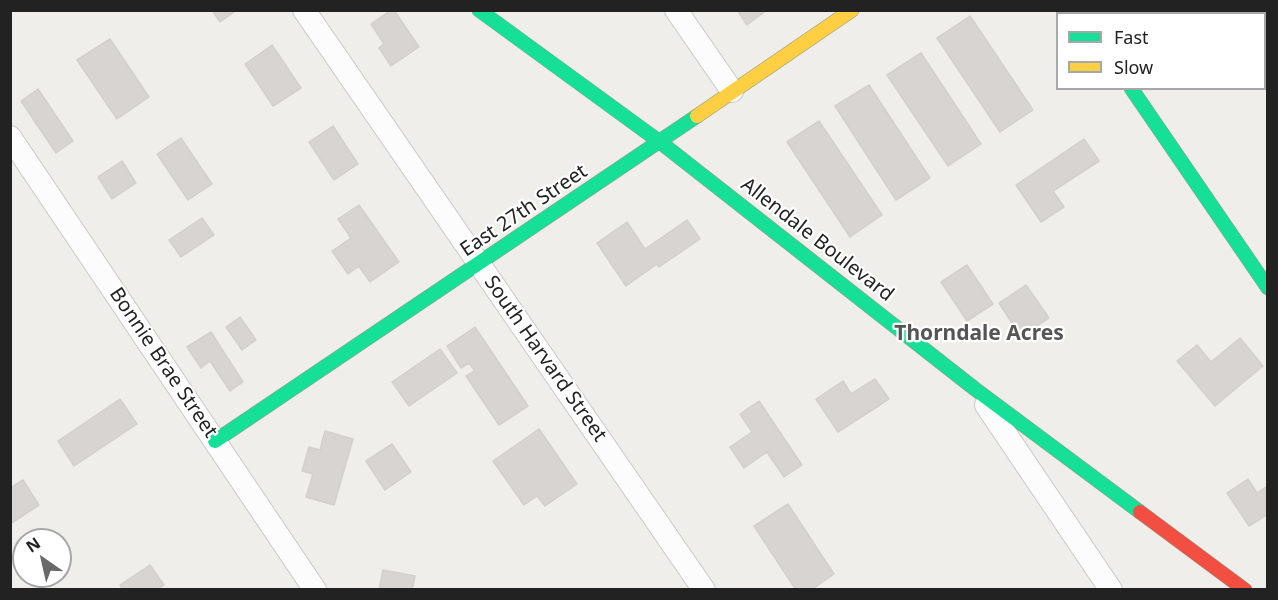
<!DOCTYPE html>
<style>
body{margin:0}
#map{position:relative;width:1278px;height:600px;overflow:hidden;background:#f0eeeb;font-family:"Noto Sans",sans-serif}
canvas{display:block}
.frame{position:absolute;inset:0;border:12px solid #222;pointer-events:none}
.legend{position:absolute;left:1056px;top:12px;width:210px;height:78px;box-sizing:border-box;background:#fff;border:2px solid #a7a7a7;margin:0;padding:8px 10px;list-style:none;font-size:18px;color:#222}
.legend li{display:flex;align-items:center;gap:12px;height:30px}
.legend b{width:30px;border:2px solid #a7a7a7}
.north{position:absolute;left:12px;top:528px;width:60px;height:60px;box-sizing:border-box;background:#fff;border:2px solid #a7a7a7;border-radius:50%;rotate:326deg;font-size:16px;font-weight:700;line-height:24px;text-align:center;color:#222}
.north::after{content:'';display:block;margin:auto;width:21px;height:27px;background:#6a6968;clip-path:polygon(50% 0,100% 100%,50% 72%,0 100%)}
</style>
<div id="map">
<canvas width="1278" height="600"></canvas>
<div class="frame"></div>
<ul class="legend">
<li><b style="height:8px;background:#16e098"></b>Fast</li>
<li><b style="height:8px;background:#ffcf43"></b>Slow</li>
</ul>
<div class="north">N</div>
</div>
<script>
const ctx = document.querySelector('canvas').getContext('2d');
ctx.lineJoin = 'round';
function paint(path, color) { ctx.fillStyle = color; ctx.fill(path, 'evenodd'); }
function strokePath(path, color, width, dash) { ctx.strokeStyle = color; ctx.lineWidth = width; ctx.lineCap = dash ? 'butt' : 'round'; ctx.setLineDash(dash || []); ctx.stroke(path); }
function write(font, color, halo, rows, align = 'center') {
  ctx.font = font + ' "Noto Sans",sans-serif'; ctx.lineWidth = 4.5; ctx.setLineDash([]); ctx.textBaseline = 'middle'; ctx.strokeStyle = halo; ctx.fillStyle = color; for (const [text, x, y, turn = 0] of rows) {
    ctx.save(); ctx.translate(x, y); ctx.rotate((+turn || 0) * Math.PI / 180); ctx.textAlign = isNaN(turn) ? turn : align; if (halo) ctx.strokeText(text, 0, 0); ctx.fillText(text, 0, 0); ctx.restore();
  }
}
const building = new Path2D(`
 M212,10H237L220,22Z
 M391,10H394L419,47L391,66L379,48L384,44L371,24Z
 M737,10H767L747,25Z
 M970,16L1033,110L1000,132L937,38Z
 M110,39L149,97L117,119L77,60Z
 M272,45L301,88L273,106L245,64Z
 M921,53L981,144L948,166L887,75Z
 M869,85L930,178L896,200L835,106Z
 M38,89L73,141L56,153L21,101Z
 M819,121L882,215L850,237L787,142Z
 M333,126L358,164L334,180L309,142Z
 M181,138L212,184L188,200L157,154Z
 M1084,139L1099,161L1053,191L1064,207L1041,222L1016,185Z
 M122,161L136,183L112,199L98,177Z
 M359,205L399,262L370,282L359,266L348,274L332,251L351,238L338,219Z
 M202,218L214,235L181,257L169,240Z
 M687,220L700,239L659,267L657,264L626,286L597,243L627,222L645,249Z
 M967,265L993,304L967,321L941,282Z
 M1026,285L1049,318L1021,337L999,303Z
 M240,317L256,340L242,350L226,327Z
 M475,327L528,406L499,425L466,376L475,371L469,363L461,368L447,346Z
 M211,332L243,382L230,391L210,361L201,368L187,347Z
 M1240,338L1263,366L1215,406L1177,361L1197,345L1211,362Z
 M440,349L457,373L409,406L392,382Z
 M875,379L889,399L838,432L816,399L843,381L851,394Z
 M120,399L137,424L74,466L58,441Z
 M759,401L802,465L784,477L767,452L744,468L730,447L752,432L740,414Z
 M539,429L577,484L545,506L537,496L524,505L493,461Z
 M325,431L353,439L334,505L306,497L313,474L302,471L309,447L320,450Z
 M392,444L411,472L385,490L366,461Z
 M1248,479L1257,493L1266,487L1268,489V514L1249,526L1227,493Z
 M23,480L39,505L10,524V488Z
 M788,504L834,574L811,590H796L754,526Z
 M150,565L164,585L157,590H123L120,585Z
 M383,570L415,576L412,590H379Z`);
const street = new Path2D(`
 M304,10L704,590
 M676,10L732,91
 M10,137L315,590
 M986,405L1111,590`);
const fast = new Path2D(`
 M479,10L660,142L975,389L1140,512
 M1063,10L1065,14
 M1131,88L1268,288
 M215,441L697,116`);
const slow = new Path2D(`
 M697,116L852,10`);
const jam = new Path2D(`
 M1140,512L1245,590`);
const streetNames = [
 ["East 27th Street",524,211,-34],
 ["Allendale Boulevard",817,240,38],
 ["South Harvard Street",545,359,55],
 ["Bonnie Brae Street",163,363,56]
];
const neighbourhoodNames = [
 ["Thorndale Acres",979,334]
];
paint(building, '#d7d4d2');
strokePath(building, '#d3d0cc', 1.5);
strokePath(street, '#c9c8c7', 24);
strokePath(fast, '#999a82', 15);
strokePath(slow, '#999a82', 15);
strokePath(jam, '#999a82', 15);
strokePath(street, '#fdfcfc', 22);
strokePath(fast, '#16e098', 14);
strokePath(slow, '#ffcf43', 14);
strokePath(jam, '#f24e42', 14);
write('20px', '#222', '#fff', streetNames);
write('bold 21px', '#555', '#fff', neighbourhoodNames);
</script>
